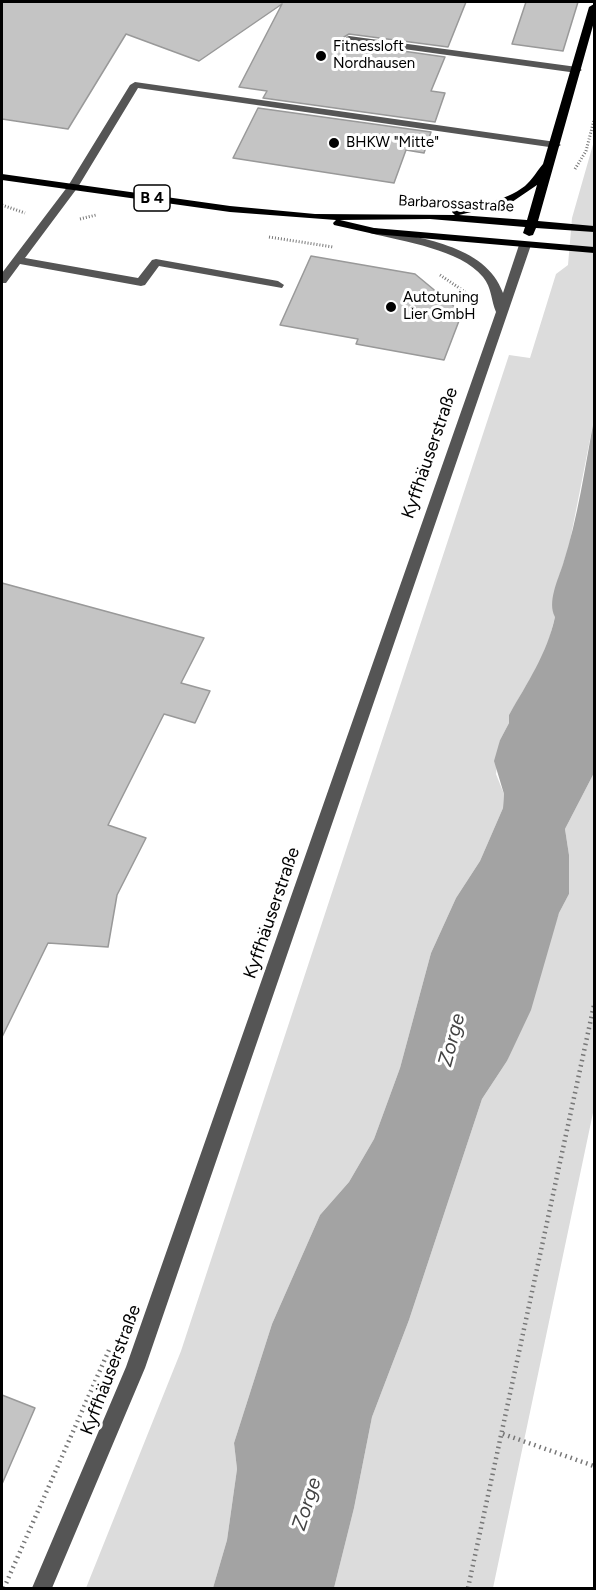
<!DOCTYPE html>
<meta charset="utf-8">
<style>
body{margin:0}
#map{position:relative;width:596px;height:1590px;overflow:hidden;background:#fff;font-family:Figtree,sans-serif}
canvas{display:block}
.frame{position:absolute;inset:0;border:3px solid #000;pointer-events:none}
</style>
<div id="map">
<canvas width="596" height="1590"></canvas>
<div class="frame"></div>
</div>
<script>
const ctx = document.querySelector('canvas').getContext('2d');
ctx.lineJoin = 'round';
function paint(path, color) { ctx.fillStyle = color; ctx.fill(path, 'evenodd'); }
function strokePath(path, color, width, dash) { ctx.strokeStyle = color; ctx.lineWidth = width; ctx.lineCap = dash ? 'butt' : 'round'; ctx.setLineDash(dash || []); ctx.stroke(path); }
function write(font, color, halo, rows, align = 'center') {
  ctx.font = font + ' Figtree,sans-serif'; ctx.lineWidth = 6; ctx.setLineDash([]); ctx.textBaseline = 'middle'; ctx.strokeStyle = halo; ctx.fillStyle = color; for (const [text, x, y, turn = 0] of rows) {
    ctx.save(); ctx.translate(x, y); ctx.rotate((+turn || 0) * Math.PI / 180); ctx.textAlign = isNaN(turn) ? turn : align; if (halo) ctx.strokeText(text, 0, 0); ctx.fillText(text, 0, 0); ctx.restore();
  }
}
const green = new Path2D(`
 M594,141V419L569,546L555,589V617L549,640L544,655L509,715V723L500,740L496,774L504,794L503,808L480,861L456,898L431,953L400,1068L374,1139L349,1182L320,1215L272,1324L234,1443L237,1469L227,1540L213,1588H86L181,1351L509,355L530,358L556,274L568,265L572,218Z
 M594,773V1108L493,1588H334L354,1508L372,1417L409,1320L482,1099L507,1061L559,913L569,894V855L565,829Z`);
const water = new Path2D(`
 M594,419V773L565,829L569,855V894L559,913L531,1010L507,1061L482,1099L409,1320L372,1417L354,1508L334,1588H213L227,1540L237,1469L234,1443L272,1324L320,1215L349,1182L374,1139L400,1068L431,953L456,898L480,861L503,808L504,794L494,761L500,740L509,723V715C527,683 547,654 555,617C547,602 558,580 563,564C578,518 585,467 594,419Z`);
const building = new Path2D(`
 M2,2H466L448,47L349,34L344,37L346,43L445,57L431,91L445,93L435,122L263,98L267,91L239,87L282,4L199,61L126,34L68,129L2,119Z
 M526,2H578L563,51L512,44Z
 M258,108L431,132L424,153L406,150L394,183L233,158Z
 M311,256L415,274L462,313L444,360L356,344L358,339L280,325Z
 M2,583L204,638L181,683L210,691L195,723L164,714L108,825L146,838L117,895L108,947L48,943L2,1037Z
 M2,1395L35,1408L2,1484Z`);
const pathFar1 = new Path2D(`
 M575,169L586,151L594,120
 M2,205L25,213
 M80,219L96,215
 M269,237L333,247
 M440,275L471,296`);
const path = new Path2D(`
 M503,1434L594,1466
 M4,1588L109,1350
 M468,1588L594,1005`);
const minor = new Path2D(`
 M349,36L577,67L582,70L577,73L346,41V37Z
 M135,82L556,142L561,145L556,148L138,88L78,187L25,258L138,278L152,260L156,259L278,281L284,285L282,288L159,266L145,285L141,286L20,264L6,283H2V273L68,186L130,85Z
 M374,228C417,238 486,244 503,293L519,245L525,242L531,245L145,1368L52,1588H32L126,1367L496,312C491,301 492,288 483,277C460,249 404,242 370,233V229Z`);
const major = new Path2D(`
 M594,4V22L538,221L594,226V232L536,228L533,235L529,236L523,233L525,227L430,219L340,220L374,228L594,247V253L374,234L334,225L333,223L336,220L230,212L2,180V174L230,206L315,214L455,215L452,212L453,210C478,204 504,202 525,186C532,180 537,171 543,164L589,7ZM537,185L527,220L459,215L512,202Z`);
const markers = [
 [321,56,6,"#000"],
 [334,143,6,"#000"],
 [391,307,6,"#000"]
];
const farPoinames = [
 ["Fitnessloft",333,47],
 ["Nordhausen",333,64],
 ["BHKW \"Mitte\"",346,143],
 ["Autotuning",403,298],
 ["Lier GmbH",403,315]
];
const farStreetnames = [
 ["Barbarossastraße",456,204,3]
];
const shields = [
 [152,198,36]
];
const shieldNames = [
 ["B 4",152,198]
];
const streetNames = [
 ["Kyffhäuserstraße",430,453,-71],
 ["Kyffhäuserstraße",272,913,-71],
 ["Kyffhäuserstraße",111,1370,-69]
];
const waterNames = [
 ["Zorge",452,1040,-75],
 ["Zorge",307,1504,-72]
];
paint(green, '#dcdcdc');
paint(water, '#a3a3a3');
paint(building, '#c4c4c4');
strokePath(building, '#999', 1.5);
strokePath(pathFar1, '#777', 3, [1, 2]);
strokePath(path, '#777', 4.5, [1.5, 4]);
paint(minor, '#555');
paint(major, '#000');
for (const [x, y, r, color] of markers) { const dot = new Path2D(); dot.arc(x, y, r, 0, 2 * Math.PI); ctx.fillStyle = color; ctx.fill(dot); strokePath(dot, '#fff', 2); }
write('15px', '#000', '#fff', farPoinames, 'left');
write('15px', '#000', '#fff', farStreetnames);
for (const [x, y, w] of shields) { const box = new Path2D(); box.roundRect(x - w / 2, y - 13, w, 26, 4.5); ctx.fillStyle = '#fff'; ctx.fill(box); strokePath(box, '#000', 1.5); }
write('bold 16px', '#000', null, shieldNames);
write('18px', '#000', '#fff', streetNames);
write('italic 20px', '#444', '#fff', waterNames);
</script>
